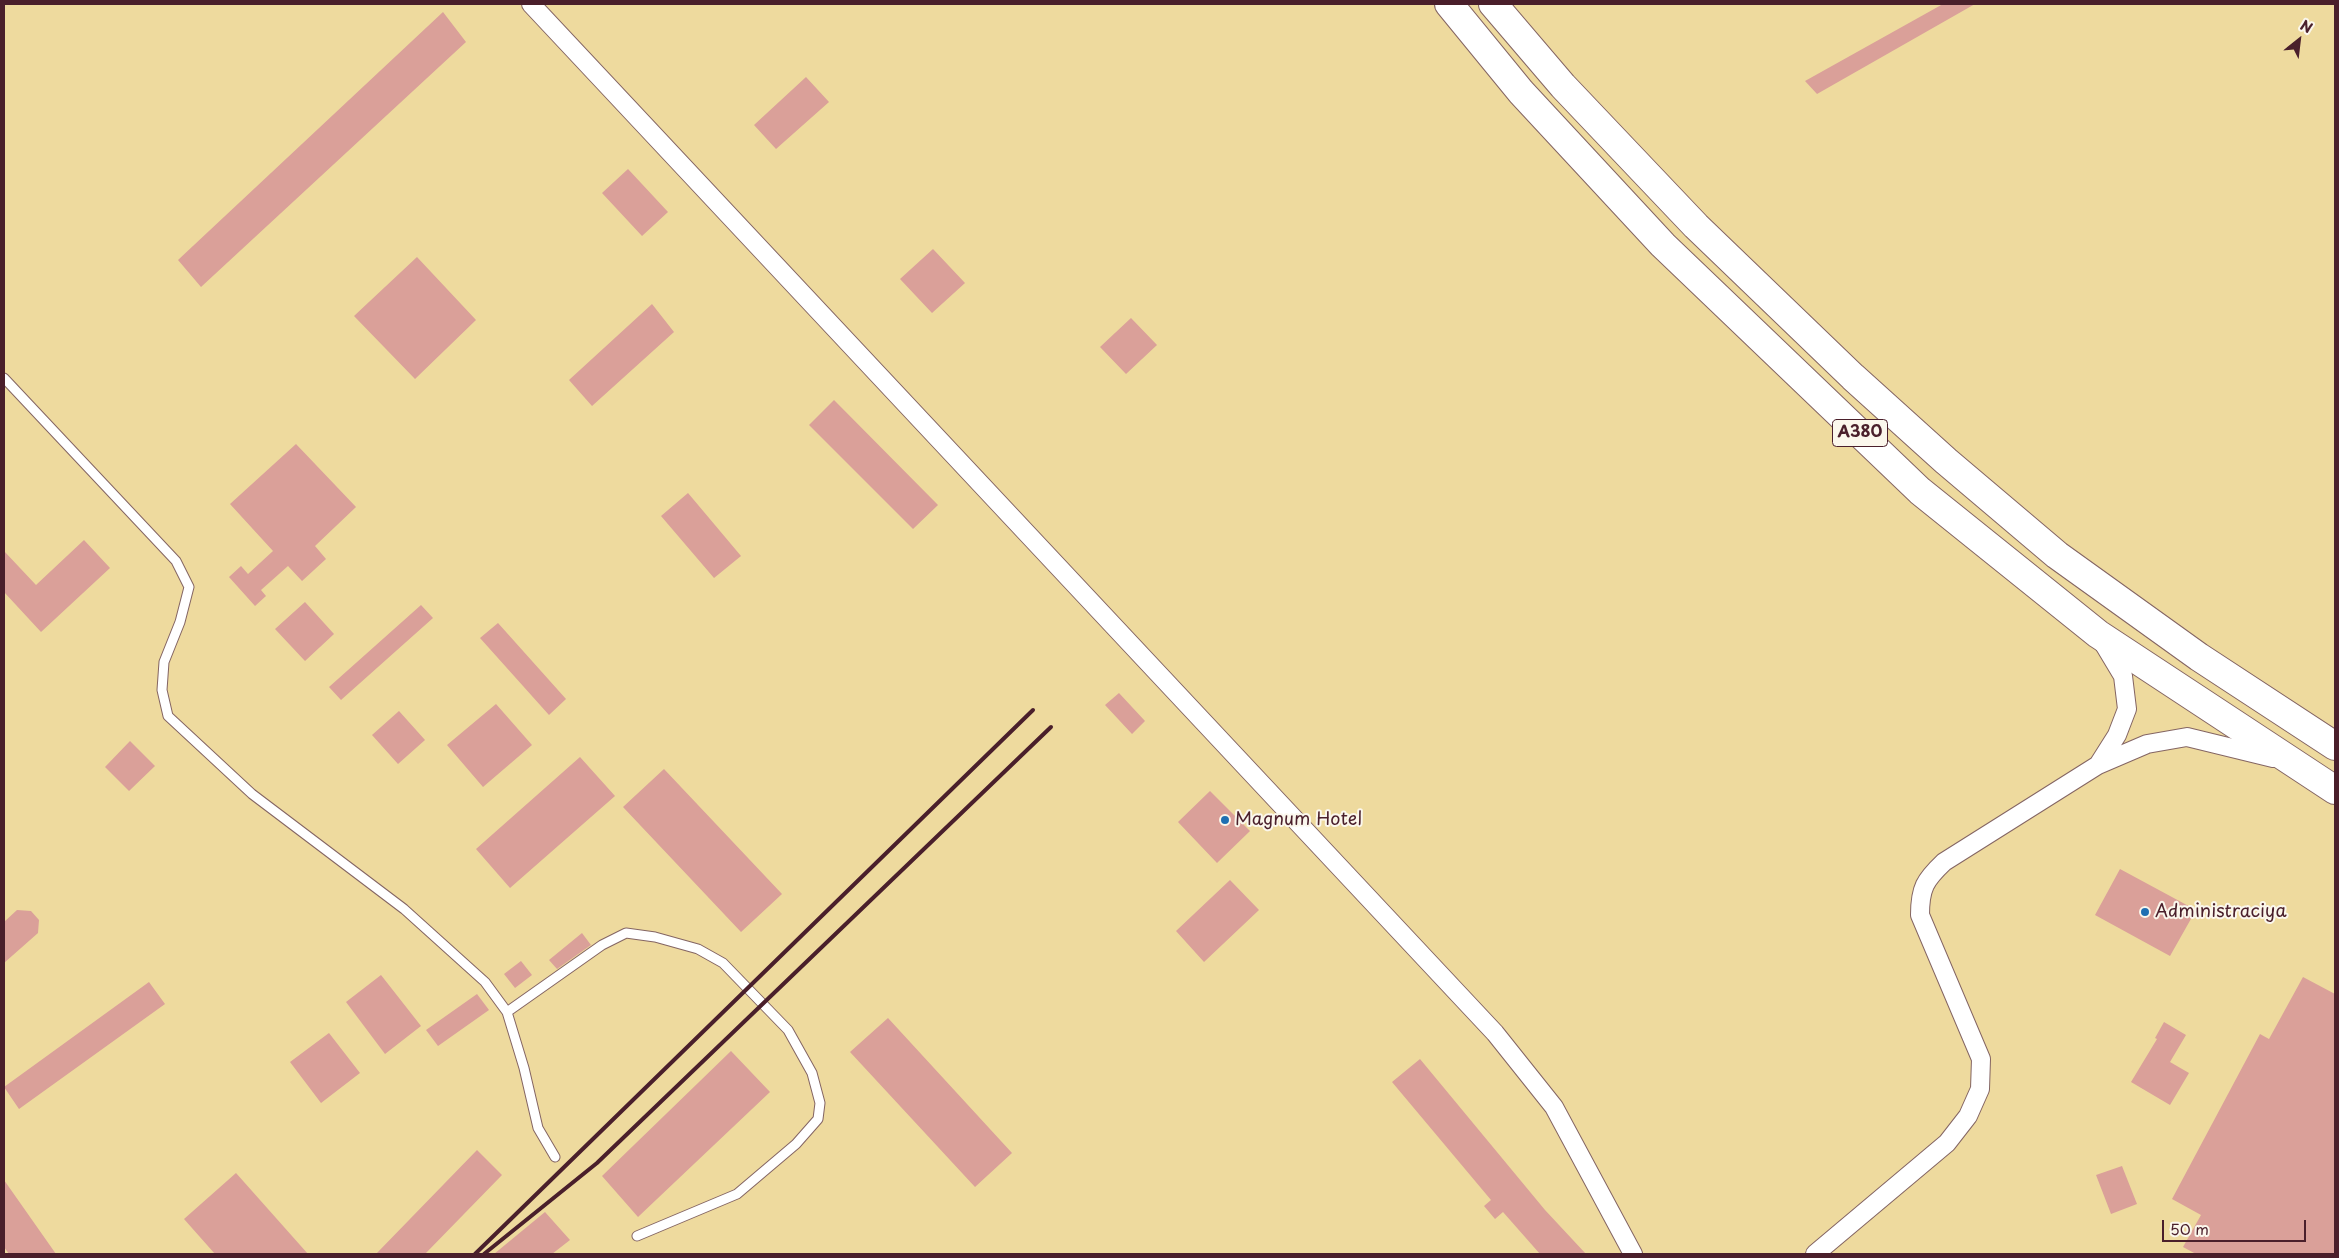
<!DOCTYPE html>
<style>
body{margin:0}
#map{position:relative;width:2339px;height:1258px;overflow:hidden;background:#efe8cc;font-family:"Playpen Sans",sans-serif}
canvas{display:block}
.frame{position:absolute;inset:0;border:5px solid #4a1f2b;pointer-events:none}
.north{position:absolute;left:2274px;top:15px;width:50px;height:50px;-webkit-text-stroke:4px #fbf7ec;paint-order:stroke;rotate:29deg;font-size:14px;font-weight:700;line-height:20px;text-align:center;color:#4a1f2b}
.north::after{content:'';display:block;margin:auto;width:18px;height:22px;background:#4a1f2b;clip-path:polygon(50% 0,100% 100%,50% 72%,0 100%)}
.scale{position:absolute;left:2162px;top:1220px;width:144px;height:22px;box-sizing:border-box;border:2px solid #4a1f2b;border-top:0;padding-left:6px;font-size:15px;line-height:18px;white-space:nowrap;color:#4a1f2b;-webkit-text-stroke:4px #fbf7ec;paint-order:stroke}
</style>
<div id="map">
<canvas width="2339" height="1258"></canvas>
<div class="frame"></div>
<div class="north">N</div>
<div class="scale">50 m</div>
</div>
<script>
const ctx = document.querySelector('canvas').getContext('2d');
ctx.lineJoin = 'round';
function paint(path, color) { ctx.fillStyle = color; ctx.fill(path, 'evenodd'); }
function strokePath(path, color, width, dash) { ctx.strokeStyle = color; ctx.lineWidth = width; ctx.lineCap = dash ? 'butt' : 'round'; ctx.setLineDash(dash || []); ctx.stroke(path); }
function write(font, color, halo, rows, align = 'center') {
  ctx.font = font + ' "Playpen Sans",sans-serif'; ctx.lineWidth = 4; ctx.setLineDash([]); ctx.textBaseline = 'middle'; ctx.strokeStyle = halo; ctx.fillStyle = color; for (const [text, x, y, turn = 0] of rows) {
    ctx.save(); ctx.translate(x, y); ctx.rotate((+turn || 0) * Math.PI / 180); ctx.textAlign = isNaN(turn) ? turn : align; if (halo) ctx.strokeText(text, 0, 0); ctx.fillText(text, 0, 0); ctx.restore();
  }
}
const sand = new Path2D(`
 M4,4H2335V1254H4Z`);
const building = new Path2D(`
 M1943,4H1975L1817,94L1805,81Z
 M443,12L466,42L201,287L178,260Z
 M806,77L829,102L776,149L754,125Z
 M628,169L668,212L642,236L602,193Z
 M933,249L965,283L932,313L900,279Z
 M417,257L476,320L415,379L354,316Z
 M652,304L674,332L592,406L569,380Z
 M1131,318L1157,345L1126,374L1100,347Z
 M834,400L938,505L913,529L809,425Z
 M296,444L356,507L315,546L326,559L302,581L288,566L261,590L266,596L255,606L229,577L241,566L248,574L273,551L230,504Z
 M688,493L741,556L714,578L661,516Z
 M84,540L110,568L41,632L4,592V551L36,585Z
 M305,602L334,634L305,661L275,629Z
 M421,605L433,618L341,700L329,687Z
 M498,623L566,699L549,715L480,638Z
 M1119,693L1145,721L1132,734L1105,705Z
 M496,704L532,745L483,787L447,745Z
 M399,711L425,740L398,764L372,735Z
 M130,741L155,766L129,791L105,767Z
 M580,757L615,796L510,888L476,849Z
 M664,769L782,894L741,932L623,807Z
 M1210,791L1250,831L1217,863L1178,822Z
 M2120,869L2196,910L2170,956L2095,915Z
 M1230,880L1259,910L1204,962L1176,931Z
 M17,910L31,911L39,920L38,933L4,963V922Z
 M582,933L591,945L557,969L549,960Z
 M521,961L532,975L515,988L504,974Z
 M381,975L421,1026L385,1054L346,1002Z
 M2303,977L2335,994V1254H2196L2183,1247L2201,1215L2172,1199L2260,1034L2269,1039Z
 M149,982L165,1004L19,1109L4,1087Z
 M477,994L489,1010L438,1046L426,1030Z
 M888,1018L1012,1153L975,1187L850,1052Z
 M2164,1022L2186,1035L2170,1062L2189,1073L2170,1105L2131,1082L2157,1039L2155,1038Z
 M329,1033L360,1073L321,1103L290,1062Z
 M731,1051L770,1092L638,1217L602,1176Z
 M1420,1059L1545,1210L1586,1254H1540L1503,1212L1495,1219L1484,1206L1491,1200L1392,1082Z
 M477,1150L502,1175L425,1254H376Z
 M2122,1166L2137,1204L2111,1214L2096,1175Z
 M236,1173L308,1254H215L184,1219Z
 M4,1180L56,1254H9L4,1247Z
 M545,1212L570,1240L552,1254H494Z`);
const service = new Path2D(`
 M4,378L176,561L189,587L180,622L164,662L162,690L168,716L252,794L404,909L485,982L507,1012L524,1068L538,1128L555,1157
 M507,1012L602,945L626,933L655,937L698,949L723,963L788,1030L812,1073L820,1103L818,1119L796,1144L737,1194L637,1236`);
const minor = new Path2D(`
 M531,4L1495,1033L1554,1107L1633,1254
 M2098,765L2117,735L2127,709L2123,676L2102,641
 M1815,1254L1947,1143L1968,1116L1980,1089L1981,1059L1920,915C1920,888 1925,880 1944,862L2098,765L2147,744L2187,737L2273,758`);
const trunk = new Path2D(`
 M1449,4L1521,92L1663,245L1920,491L2098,634L2335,790
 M1493,4L1563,86L1696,226L1853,377L1946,461L2057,555L2199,657L2335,746`);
const rail = new Path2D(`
 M475,1254L1033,710
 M484,1254L597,1163L1051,727`);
const markers = [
 [1225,820,5,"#1f6fb2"],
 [2145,912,5,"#1f6fb2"]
];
const shields = [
 [1860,433,55]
];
const shieldNames = [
 ["A380",1860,433]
];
const poiNames = [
 ["Magnum Hotel",1235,820],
 ["Administraciya",2155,912]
];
paint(sand, '#eeda9e');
paint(building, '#daa099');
strokePath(service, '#846563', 11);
strokePath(minor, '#846563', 20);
strokePath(trunk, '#846563', 30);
strokePath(service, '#fff', 9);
strokePath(minor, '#fff', 18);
strokePath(trunk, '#fff', 28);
strokePath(rail, '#4a1f2b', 4);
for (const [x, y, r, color] of markers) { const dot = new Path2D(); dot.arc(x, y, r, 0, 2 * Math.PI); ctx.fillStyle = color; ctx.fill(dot); strokePath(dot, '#fbf7ec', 2); }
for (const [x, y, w] of shields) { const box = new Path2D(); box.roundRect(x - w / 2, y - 13.5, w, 27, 4); ctx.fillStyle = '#fbf7ec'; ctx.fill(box); strokePath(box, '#4a1f2b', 1); }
write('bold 16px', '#4a1f2b', null, shieldNames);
write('18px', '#4a1f2b', '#fbf7ec', poiNames, 'left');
</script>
